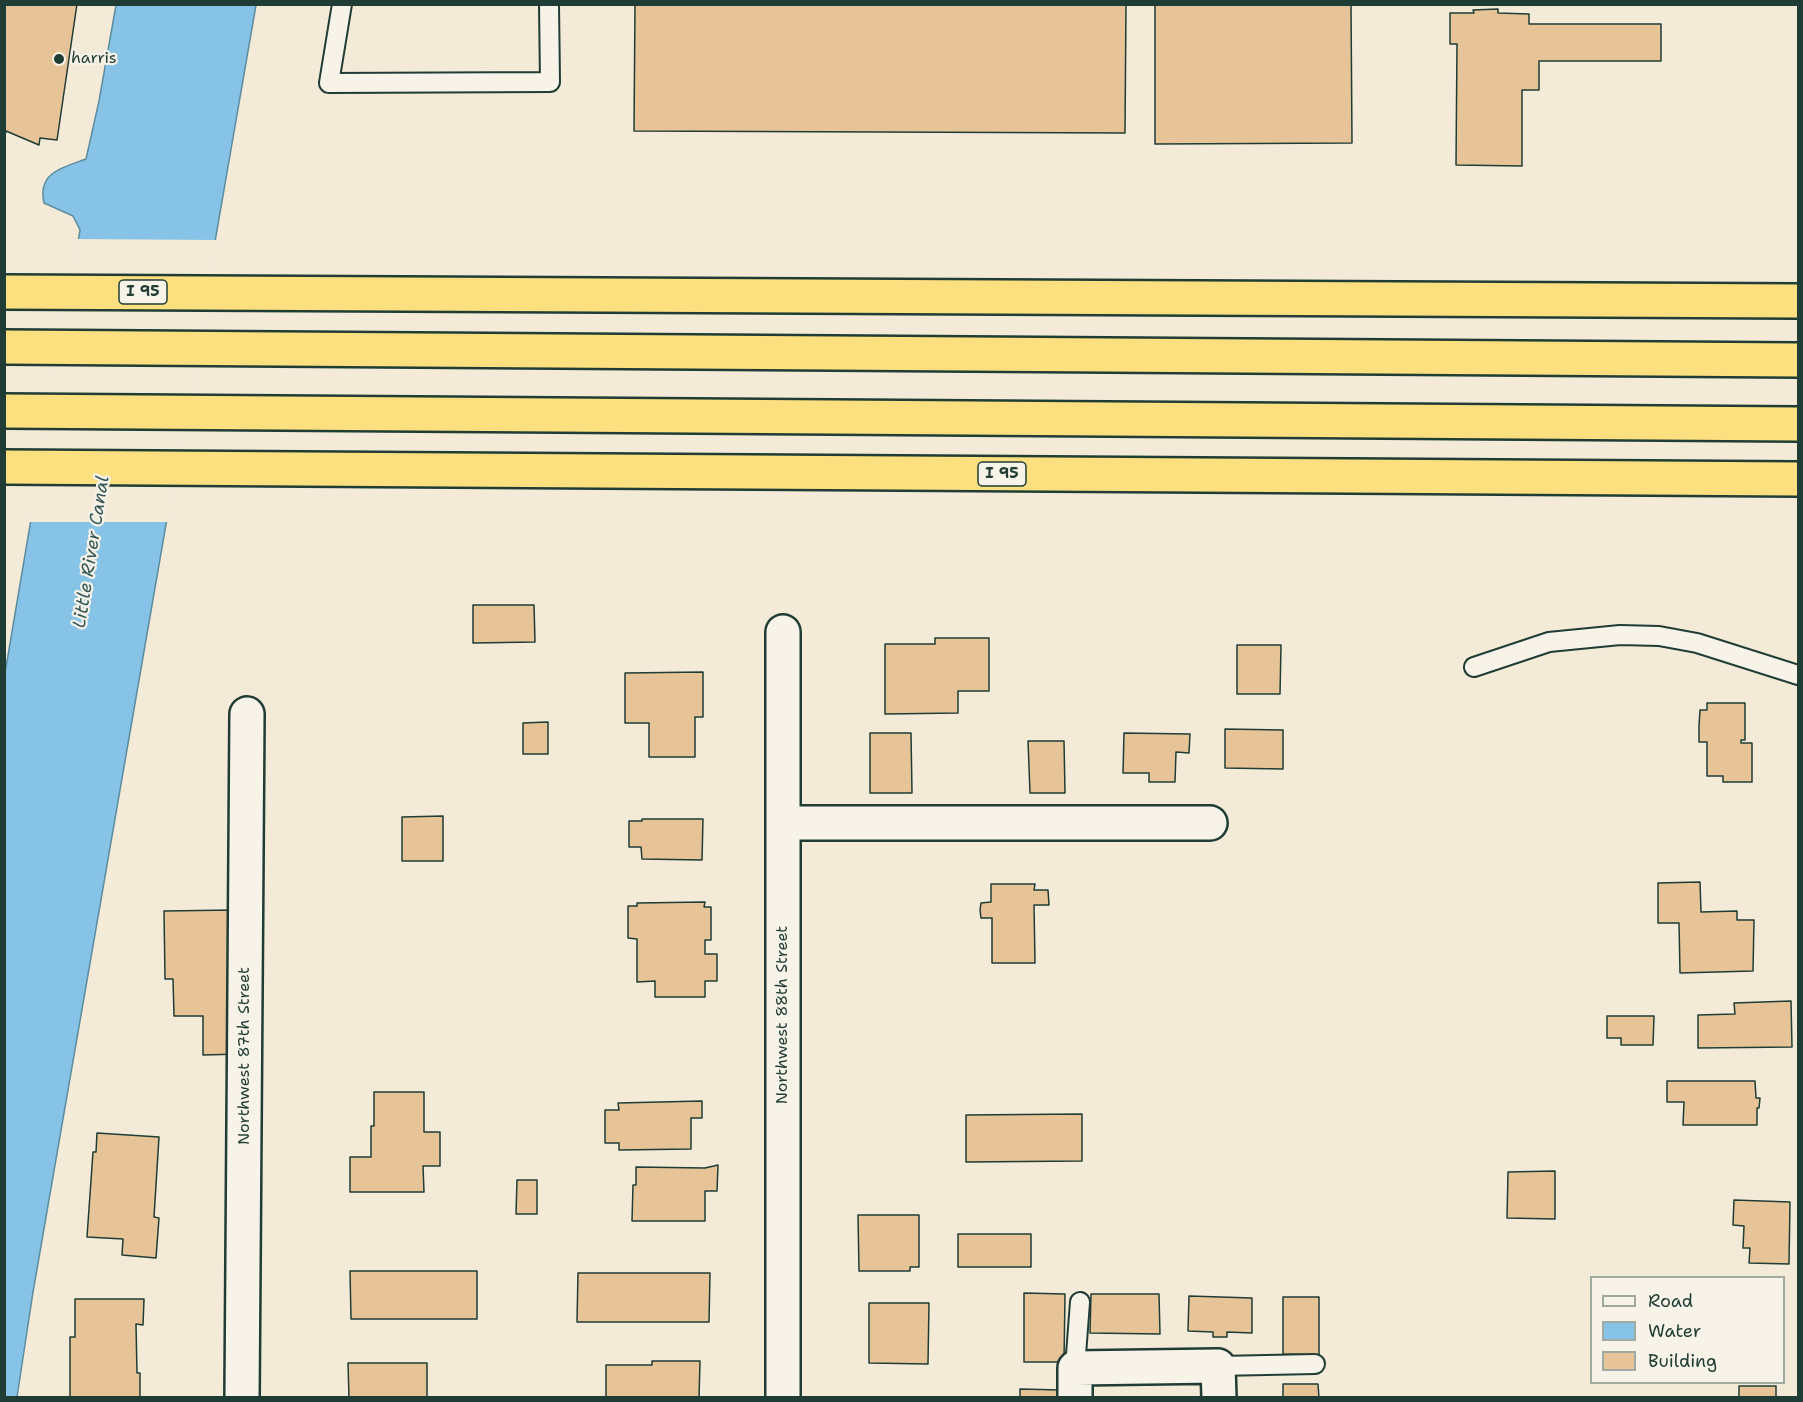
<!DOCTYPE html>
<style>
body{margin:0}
#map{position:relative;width:1803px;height:1402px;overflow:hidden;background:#f4ead8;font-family:"Shantell Sans",sans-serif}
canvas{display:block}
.frame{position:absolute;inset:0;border:6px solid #1f3d34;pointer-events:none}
.legend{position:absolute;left:1590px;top:1276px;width:195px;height:108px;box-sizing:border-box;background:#f7f3e8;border:2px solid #a1aaa0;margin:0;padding:8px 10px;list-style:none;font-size:18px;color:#1f3d34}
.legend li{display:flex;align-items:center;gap:12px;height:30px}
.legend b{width:30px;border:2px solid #a1aaa0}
</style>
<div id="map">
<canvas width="1803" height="1402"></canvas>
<div class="frame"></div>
<ul class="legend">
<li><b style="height:8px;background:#f7f3e8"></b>Road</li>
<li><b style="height:16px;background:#86c3e6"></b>Water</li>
<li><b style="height:16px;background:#e7c498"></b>Building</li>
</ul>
</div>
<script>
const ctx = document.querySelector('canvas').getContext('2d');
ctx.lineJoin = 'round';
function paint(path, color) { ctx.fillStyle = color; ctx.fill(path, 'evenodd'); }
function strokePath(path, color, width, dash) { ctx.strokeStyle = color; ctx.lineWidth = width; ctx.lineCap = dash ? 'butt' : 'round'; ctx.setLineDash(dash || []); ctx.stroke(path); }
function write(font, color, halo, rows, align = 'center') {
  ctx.font = font + ' "Shantell Sans",sans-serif'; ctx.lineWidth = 4.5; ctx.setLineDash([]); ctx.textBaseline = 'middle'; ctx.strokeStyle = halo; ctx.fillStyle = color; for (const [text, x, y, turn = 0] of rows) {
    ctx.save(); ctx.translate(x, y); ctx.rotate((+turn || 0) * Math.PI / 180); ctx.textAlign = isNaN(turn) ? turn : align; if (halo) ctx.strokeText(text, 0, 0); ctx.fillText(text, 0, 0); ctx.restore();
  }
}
const water = new Path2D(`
 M116,5H256L33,1292L17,1397L5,1398V673L80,230L73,216L44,203C37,172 64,167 86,159L99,101Z`);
const pier = new Path2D(`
 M76,239L218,240L169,522H28Z`);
const building = new Path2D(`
 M4,4H77L57,140L40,138L39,145L6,131L4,139Z
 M635,4H1126L1125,133L634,131Z
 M1155,4H1351L1352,143L1155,144Z
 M1498,9V13L1529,14V24H1661V61H1539V90H1522V166L1456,165L1457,44H1450V13H1474L1473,10Z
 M473,605H534L535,642L473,643Z
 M935,638H989V691H958V713L885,714V644H935Z
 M1237,645H1281L1280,694H1237Z
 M703,672V717H695V757H649V723H625V673Z
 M1707,703H1745V740H1741V743H1752V782H1723V776H1707V742H1699V726L1700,710H1707Z
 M548,722V754H523V723Z
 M1225,729L1283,730V769L1225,768Z
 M870,733H911L912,793H870Z
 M1124,733L1190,734L1189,753L1176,752L1175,782H1149V773H1123Z
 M1028,741H1064L1065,793H1030Z
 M443,816V861H402V817Z
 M642,819H703L702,860L642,859L641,847H629V821H642Z
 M1700,882L1701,912L1737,911V920H1754L1753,971L1680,973L1679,923H1658V883Z
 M991,884H1035L1034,890H1048L1049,905H1034L1035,963H992V918H981L980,910L981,903L991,902Z
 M705,902L704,907H711V940H705V954H717V981H705V997H655V981L637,982V939L628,938V906H637V903Z
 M234,910L241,1054L203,1055V1016H174L173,979H165L164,911Z
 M1791,1001L1792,1047L1698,1048V1015L1735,1014L1734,1003Z
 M1607,1016H1654L1653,1045H1621V1038H1607Z
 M1667,1081H1755L1756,1098H1760L1759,1108H1757V1125H1683L1684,1102H1667Z
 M374,1092H424V1132H440V1166H423L424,1192H350V1157H371V1126H374Z
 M702,1101V1118H691V1149L619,1150V1143H605V1110H619L618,1103Z
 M1082,1114V1161L966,1162V1115Z
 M97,1133L159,1137L154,1217L159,1218L156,1258L122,1255L123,1239L87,1237L93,1152H96Z
 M718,1165L717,1191H705V1221H632L633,1185H636V1167L705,1168Z
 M1555,1171V1219L1507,1218L1508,1172Z
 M517,1180H537V1214H516Z
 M1734,1200L1790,1202L1789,1264L1749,1263L1750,1248H1743L1744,1226L1733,1225Z
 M858,1215H919V1267H910V1271H859Z
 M958,1234H1031V1267H958Z
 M350,1271H477V1319H351Z
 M578,1273H710L709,1322H577Z
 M1024,1293L1065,1294L1064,1362H1024Z
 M1091,1294H1159L1160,1334L1090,1333Z
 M1189,1296L1252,1298V1333L1227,1332V1337H1213V1332L1188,1331Z
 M1283,1297H1319V1355L1283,1354Z
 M75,1299H144L143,1325L136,1324L137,1373H140V1398H70V1337H75Z
 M869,1303H929L928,1364L869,1363Z
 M652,1361H700L699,1398H606V1365H652Z
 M348,1363H427V1398H349Z
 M1283,1384H1318L1319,1398H1283Z
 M1739,1386H1776V1398H1739Z
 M1020,1389L1060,1390V1398H1020Z`);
const service = new Path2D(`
 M342,4L329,83L550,82L549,4
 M1474,667L1549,642L1620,635L1659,636L1697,643L1798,675
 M1218,1366L1315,1364
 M1075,1368L1080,1302`);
const minor = new Path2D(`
 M783,823H1210
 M242,1398L247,714
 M783,1398V632
 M1075,1398V1368L1218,1366L1219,1398`);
const motorway = new Path2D(`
 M4,292L1798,301
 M4,347L1798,360
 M4,411L1798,424
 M4,467L1798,479`);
const markers = [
 [59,59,6,"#1f3d34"]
];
const shields = [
 [143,292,48],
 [1002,474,48]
];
const shieldNames = [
 ["I 95",143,292],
 ["I 95",1002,474]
];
const poiNames = [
 ["harris",71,59]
];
const streetNames = [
 ["Northwest 88th Street",783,1015,-90],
 ["Northwest 87th Street",245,1056,-90]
];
const waterNames = [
 ["Little River Canal",92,552,-81]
];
paint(water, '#86c3e6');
strokePath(water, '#5d8d9f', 1.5);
paint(pier, '#f4ead8');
paint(building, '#e7c498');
strokePath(building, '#1f3d34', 1.5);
strokePath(service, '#1f3d34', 22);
strokePath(minor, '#1f3d34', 38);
strokePath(motorway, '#1f3d34', 38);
strokePath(service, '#f7f3e8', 18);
strokePath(minor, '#f7f3e8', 33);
strokePath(motorway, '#fce080', 33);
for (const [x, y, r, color] of markers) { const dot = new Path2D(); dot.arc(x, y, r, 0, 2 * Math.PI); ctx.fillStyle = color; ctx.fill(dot); strokePath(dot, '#f7f3e8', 2); }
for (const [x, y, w] of shields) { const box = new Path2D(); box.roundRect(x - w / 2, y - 12, w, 24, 4.5); ctx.fillStyle = '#f7f3e8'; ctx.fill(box); strokePath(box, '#1f3d34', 1.5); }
write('bold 15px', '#1f3d34', null, shieldNames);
write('16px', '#1f3d34', '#f7f3e8', poiNames, 'left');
write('16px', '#1f3d34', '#f7f3e8', streetNames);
write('italic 18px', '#345858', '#f7f3e8', waterNames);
</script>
